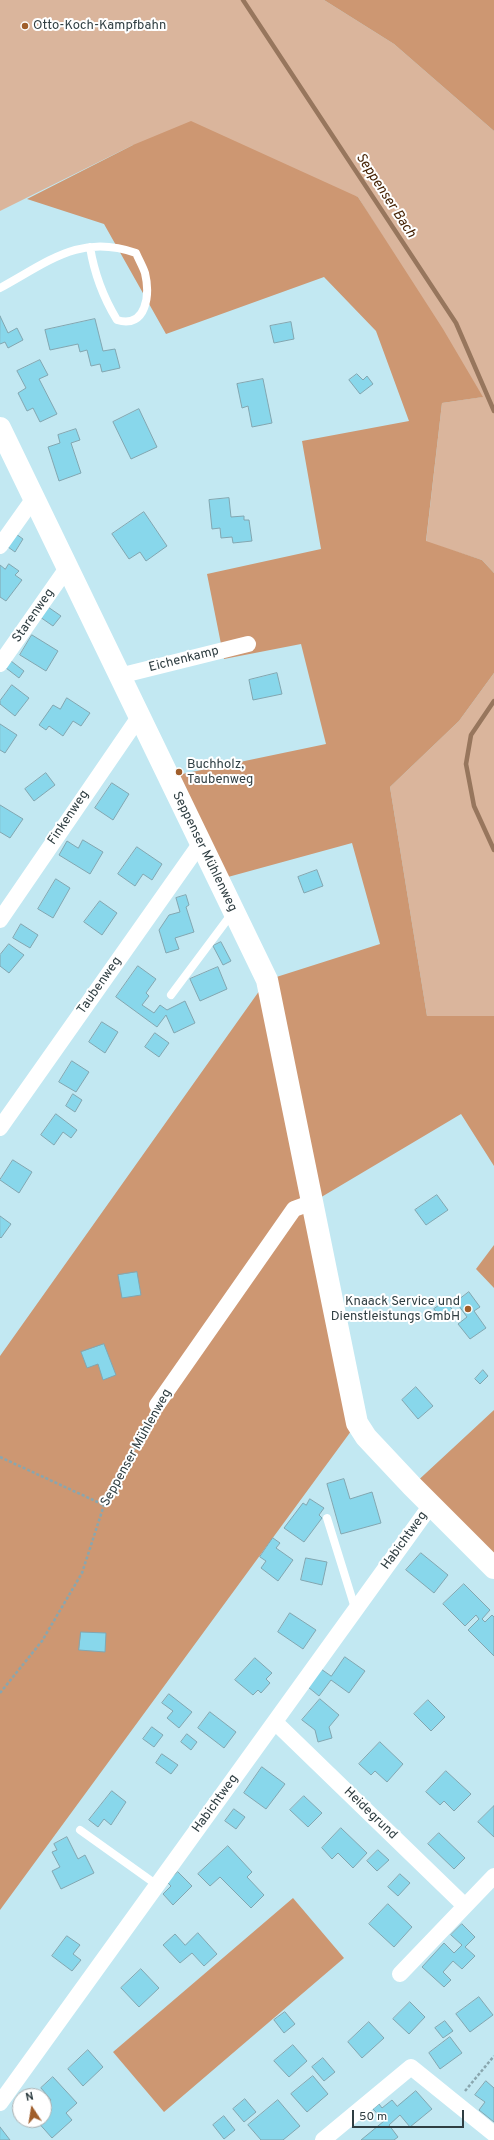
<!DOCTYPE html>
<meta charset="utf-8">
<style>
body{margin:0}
#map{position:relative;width:494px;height:2140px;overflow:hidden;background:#c2e8f2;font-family:Overpass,sans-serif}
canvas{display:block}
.north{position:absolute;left:12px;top:2088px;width:40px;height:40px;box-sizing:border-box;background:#fff;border:1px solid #acb2b3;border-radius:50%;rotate:348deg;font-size:11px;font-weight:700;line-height:16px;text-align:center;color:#2f3e42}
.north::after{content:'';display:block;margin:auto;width:14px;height:18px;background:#a05e2b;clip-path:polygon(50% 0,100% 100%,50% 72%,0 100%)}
.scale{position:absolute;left:352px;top:2110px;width:112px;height:18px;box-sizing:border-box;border:2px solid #2f3e42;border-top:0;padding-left:5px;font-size:12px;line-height:14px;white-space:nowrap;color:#2f3e42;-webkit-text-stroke:3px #fff;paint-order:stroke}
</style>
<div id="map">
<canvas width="494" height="2140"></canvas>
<div class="north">N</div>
<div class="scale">50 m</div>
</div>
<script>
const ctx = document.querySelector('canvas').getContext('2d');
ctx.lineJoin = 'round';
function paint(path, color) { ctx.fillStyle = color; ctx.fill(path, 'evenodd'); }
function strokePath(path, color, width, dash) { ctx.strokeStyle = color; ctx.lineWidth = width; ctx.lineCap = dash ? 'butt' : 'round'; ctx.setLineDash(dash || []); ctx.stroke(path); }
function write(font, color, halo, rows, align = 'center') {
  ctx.font = font + ' Overpass,sans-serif'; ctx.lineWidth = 4; ctx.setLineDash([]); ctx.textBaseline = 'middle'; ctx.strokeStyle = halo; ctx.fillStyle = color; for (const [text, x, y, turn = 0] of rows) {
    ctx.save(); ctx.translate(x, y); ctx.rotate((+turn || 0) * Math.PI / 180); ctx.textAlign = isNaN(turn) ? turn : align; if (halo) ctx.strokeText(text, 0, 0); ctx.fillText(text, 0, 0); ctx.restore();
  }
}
const green = new Path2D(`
 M0,0H324L394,44L494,131V573L482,560L426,542L442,403L482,397L358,197L133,145L0,211Z
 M494,673V1016H427L390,787L459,721Z`);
const forest = new Path2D(`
 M324,0H494V131L394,44Z
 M191,121L358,197L443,329L483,397L442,403L426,541L482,560L494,573V673L459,721L390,787L427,1016H494V1166L461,1114L313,1202L357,1423L0,1910V1356L267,980L380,944L352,843L217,880L168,777L326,744L301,644L224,659L207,574L321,549L302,441L409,421L376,331L324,277L166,334L104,224L27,199L133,145Z
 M494,1245V1288L476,1269Z
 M494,1410V1568L412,1486Z
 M293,1898L344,1958L164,2112L113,2052Z`);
const stream = new Path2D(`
 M243,0L456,323L494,411
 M494,701L471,735L466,764L474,806L494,850`);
const building = new Path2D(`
 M0,316L8,333L17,328L23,340L8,348L5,342L0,344Z
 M95,319L103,351L115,349L120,368L102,372L100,364L91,366L87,350L80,352L78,344L50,350L45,330Z
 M291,322L294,339L274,343L270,326Z
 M40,360L48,375L39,379L57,414L40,422L33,408L27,411L18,393L26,388L17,371Z
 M357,374L363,380L367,376L373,384L360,394L349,380Z
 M263,379L272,423L252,427L248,406L242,408L237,384Z
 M139,409L157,447L131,459L113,422Z
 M76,429L80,440L71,443L81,473L59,481L48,447L60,443L58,435Z
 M229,498L231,517L244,516V520H249L252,541L233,543L232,537L221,538L220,528L212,529L209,500Z
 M144,512L167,546L146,561L140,552L129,559L112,534Z
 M16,534L23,539L15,552L8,547Z
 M9,564L19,571L15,575L22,580L6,601L0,597V565L5,569Z
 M48,607L61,616L53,626L40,617Z
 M32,635L58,651L46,671L20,655Z
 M11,661L24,671L19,678L6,668Z
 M277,673L282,694L253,700L249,680Z
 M12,685L29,698L15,716L0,704V701Z
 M67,698L90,713L81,726L73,721L63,736L49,726L46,730L39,725L53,705L60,709Z
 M0,724L17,735L5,753L0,750Z
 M46,773L55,785L34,801L25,789Z
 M112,783L129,794L113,820L95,808Z
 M0,805L23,819L10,838L0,832Z
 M83,840L103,852L90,874L59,855L67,841L78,848Z
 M137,847L162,864L152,880L143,874L135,886L118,874Z
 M317,870L323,886L304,893L298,877Z
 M56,879L70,888L53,918L38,909Z
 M186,895L189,905L186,907L194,932L175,938L179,949L166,953L159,930L169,915L180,912L176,898Z
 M100,901L117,913L102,935L84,922Z
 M21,924L38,935L30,948L13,938Z
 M221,942L231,961L223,965L213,946Z
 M9,944L24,955L9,973L0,966V955Z
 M138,966L156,979L146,993L149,996L142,1005L154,1013L160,1005L167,1010L185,1001L195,1023L174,1033L166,1015L157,1027L116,997Z
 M218,967L227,989L200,1001L190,979Z
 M102,1022L118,1032L105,1053L89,1042Z
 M155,1033L169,1043L159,1057L145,1047Z
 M72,1061L89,1072L76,1092L59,1082Z
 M73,1094L82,1100L75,1112L66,1106Z
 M56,1114L77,1130L71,1138L63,1132L54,1145L41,1135Z
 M13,1160L32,1172L19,1193L0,1180Z
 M437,1195L448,1210L426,1225L415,1210Z
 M0,1216L11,1224L1,1238L0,1237Z
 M137,1272L141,1295L122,1298L118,1275Z
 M469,1292L480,1307L474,1311L486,1328L470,1339L458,1324L467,1317L456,1302Z
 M446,1301L454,1312L443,1321L434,1309Z
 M104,1344L116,1375L103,1380L98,1364L87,1368L81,1352Z
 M483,1370L488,1376L480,1384L475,1379Z
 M416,1387L433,1406L418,1419L402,1400Z
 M344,1479L350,1499L372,1492L381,1523L341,1534L327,1484Z
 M310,1499L324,1508L319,1515L322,1518L304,1542L284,1528L303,1503L306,1505Z
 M273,1538L280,1543L276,1548L293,1560L278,1581L261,1568L266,1561L260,1557Z
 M421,1553L448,1575L434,1593L406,1570Z
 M306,1558L327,1562L322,1585L301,1580Z
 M464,1584L490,1610L482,1619L485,1622L492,1615L494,1617V1656L468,1630L479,1619L476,1615L465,1626L443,1604Z
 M290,1613L316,1630L303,1649L278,1632Z
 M81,1632L106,1633L105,1652L79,1650Z
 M345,1657L365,1671L349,1693L331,1680L319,1696L308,1687L321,1669L331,1676Z
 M255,1658L272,1673L266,1679L270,1683L261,1693L258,1690L253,1695L235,1680Z
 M169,1694L192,1712L179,1728L167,1718L173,1711L162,1703Z
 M320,1699L339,1715L329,1727L332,1738L318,1742L315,1730L302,1720Z
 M428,1700L445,1717L431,1731L414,1714Z
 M210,1712L236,1732L224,1748L198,1728Z
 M152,1727L163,1735L154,1747L143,1739Z
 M187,1734L197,1742L191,1750L181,1742Z
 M380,1742L403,1764L387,1782L375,1771L371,1775L359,1764Z
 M162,1754L178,1765L171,1774L156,1763Z
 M262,1767L285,1784L266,1809L244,1793Z
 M446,1771L471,1794L454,1811L444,1801L440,1805L426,1792Z
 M112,1791L126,1802L111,1825L104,1819L98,1827L89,1820Z
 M304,1796L322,1813L308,1827L290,1810Z
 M494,1806V1837L478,1822Z
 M234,1809L245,1817L236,1829L225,1821Z
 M341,1828L367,1853L353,1868L338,1853L332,1859L322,1848Z
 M439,1833L465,1858L454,1869L428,1844Z
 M67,1837L78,1859L85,1855L94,1873L61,1889L52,1871L60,1867L52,1852L57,1850L54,1844Z
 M228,1846L252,1872L247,1877L264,1895L251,1908L220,1877L210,1886L198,1874Z
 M378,1850L389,1860L377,1871L367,1861Z
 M178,1872L192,1886L173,1905L163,1894L171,1886L167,1882Z
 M400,1874L410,1883L398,1896L388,1887Z
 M388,1904L412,1927L394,1947L369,1924Z
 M462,1924L475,1937L465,1947L475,1956L462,1969L453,1961L443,1972L451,1980L444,1987L422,1967L444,1943L454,1953L462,1945L451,1935Z
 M198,1933L217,1954L204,1966L192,1953L180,1963L163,1945L175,1934L185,1945Z
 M67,1936L80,1945L73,1954L81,1960L72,1971L52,1956Z
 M141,1969L159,1988L139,2007L121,1988Z
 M479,1997L493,2015L470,2032L456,2014Z
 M410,2002L425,2017L409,2034L393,2019Z
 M285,2012L295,2024L284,2033L274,2020Z
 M445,2021L453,2031L443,2038L435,2028Z
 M369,2022L384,2038L362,2058L348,2042Z
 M450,2037L462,2053L440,2069L429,2053Z
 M293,2045L307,2061L289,2077L274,2061Z
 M88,2050L103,2067L83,2086L68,2069Z
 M323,2058L335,2072L324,2081L312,2067Z
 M313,2076L328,2094L307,2112L291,2094Z
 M53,2077L77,2103L66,2113L72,2120L52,2138L36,2120H44V2107L51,2100L41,2088Z
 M486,2081L494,2088V2122L479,2110L485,2102L475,2095Z
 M416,2091L432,2109L410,2127L400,2115L389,2125L398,2137L394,2140H361L384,2121L373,2109L379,2104L382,2108L392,2100L397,2106Z
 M245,2099L256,2112L244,2122L233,2109Z
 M278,2100L300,2126L283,2140H261L248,2125Z
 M224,2116L235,2130L224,2139L213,2125Z
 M0,2127L10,2140H0Z`);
const path = new Path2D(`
 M0,1457L104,1505
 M0,1693L42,1641L82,1573L104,1505L151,1418
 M465,2091L494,2056`);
const lane = new Path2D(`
 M0,288C48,262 80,233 136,253C139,260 143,267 145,273C150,294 147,329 117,320C103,297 94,272 90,247
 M171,995L233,912
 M327,1518L355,1608
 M80,1830L157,1885`);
const street = new Path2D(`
 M0,546L34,498
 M0,664L67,568
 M119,676L248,644
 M0,920L139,717
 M0,1128L200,844
 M157,1405L294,1209L313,1202
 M275,1722L465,1906
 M400,1974L494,1876
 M0,2103L431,1505
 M323,2140L411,2067L494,2134`);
const secondary = new Path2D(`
 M0,428L267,980L357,1423L366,1437L412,1486L494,1568`);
const markers = [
 [25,26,4,"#a05e2b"],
 [179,772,4,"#a05e2b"],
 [468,1309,4,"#a05e2b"]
];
const poiNames = [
 ["Otto-Koch-Kampfbahn",33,26],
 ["Buchholz,",187,765],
 ["Taubenweg",187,780],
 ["Knaack Service und",460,1302,"right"],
 ["Dienstleistungs GmbH",460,1317,"right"]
];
const streetNames = [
 ["Starenweg",34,616,-55],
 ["Eichenkamp",184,660,-14],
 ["Finkenweg",69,818,-56],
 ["Seppenser Mühlenweg",204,852,64],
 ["Taubenweg",100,986,-55],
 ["Seppenser Mühlenweg",137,1448,-61],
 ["Habichtweg",405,1541,-54],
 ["Habichtweg",216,1804,-54],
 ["Heidegrund",370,1814,44]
];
const waterNames = [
 ["Seppenser Bach",385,196,57]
];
paint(green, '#dab59c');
paint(forest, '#cd9772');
strokePath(stream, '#97765d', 4.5);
paint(building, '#88d7eb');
strokePath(building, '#82a6b0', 1);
strokePath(path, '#89a6ae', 2.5, [3, 2]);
strokePath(lane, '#fff', 8);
strokePath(street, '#fff', 16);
strokePath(secondary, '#fff', 22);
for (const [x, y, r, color] of markers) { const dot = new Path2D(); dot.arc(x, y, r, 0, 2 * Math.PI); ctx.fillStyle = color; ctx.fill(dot); strokePath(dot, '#fff', 1.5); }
write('13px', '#2f3e42', '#fff', poiNames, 'left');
write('13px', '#2f3e42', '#fff', streetNames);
write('italic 14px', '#452204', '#fff', waterNames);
</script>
